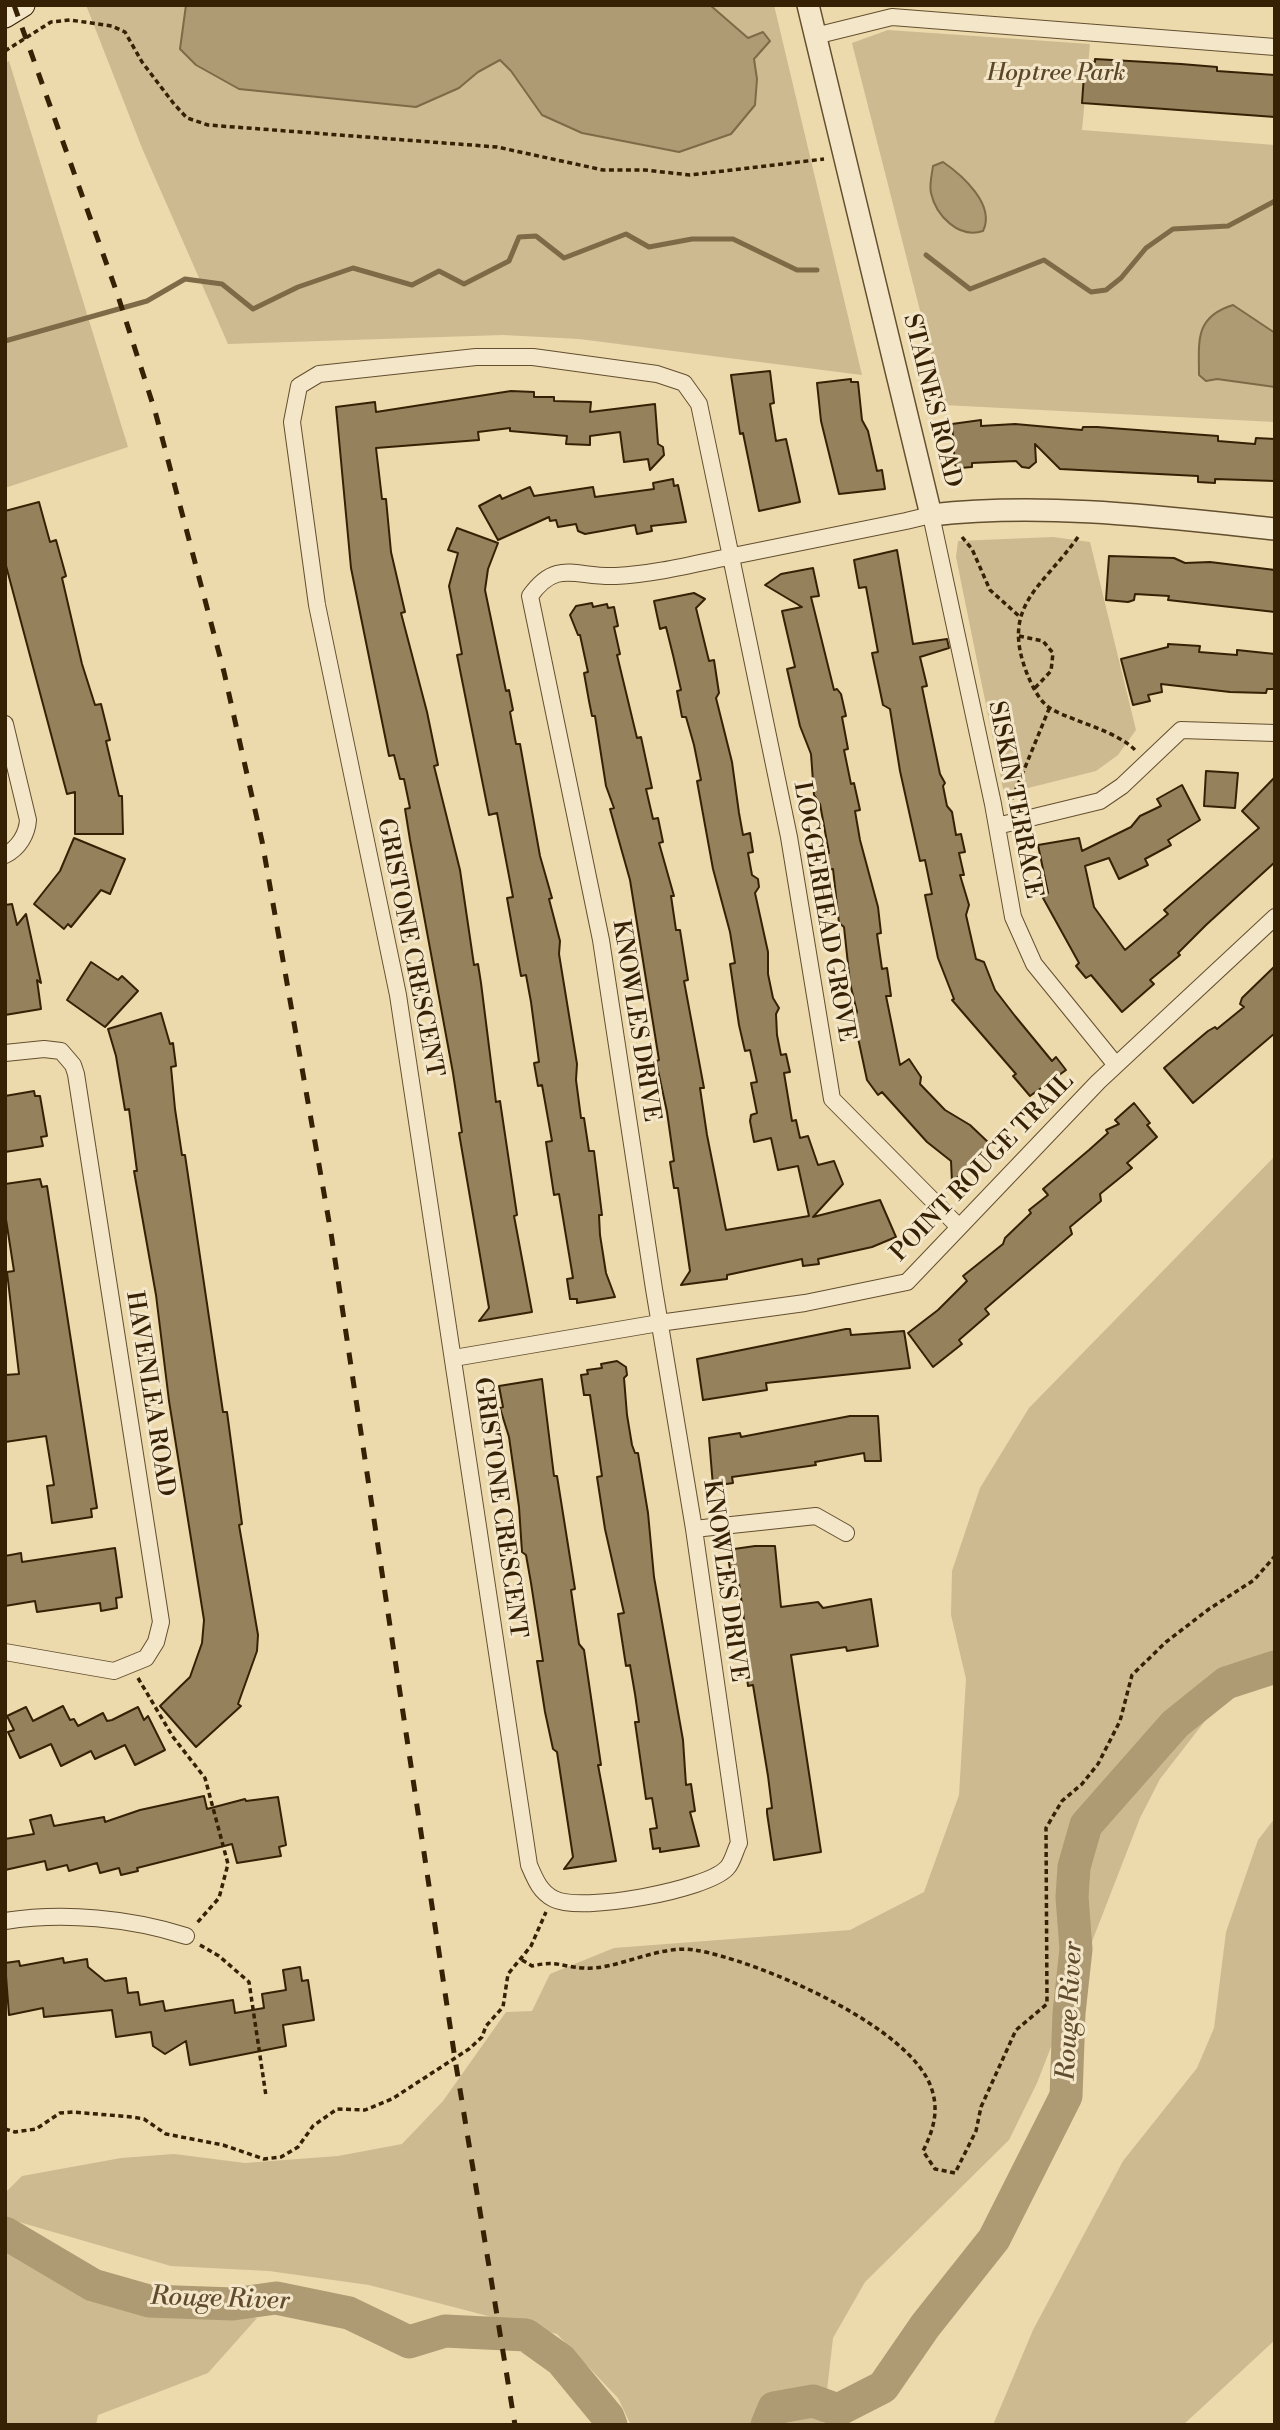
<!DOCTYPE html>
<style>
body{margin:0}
#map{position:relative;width:1280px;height:2430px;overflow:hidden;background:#ecd9ac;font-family:"Libre Bodoni",serif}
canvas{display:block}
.frame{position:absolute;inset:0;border:7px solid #362105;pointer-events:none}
</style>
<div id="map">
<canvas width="1280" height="2430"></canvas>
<div class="frame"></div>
</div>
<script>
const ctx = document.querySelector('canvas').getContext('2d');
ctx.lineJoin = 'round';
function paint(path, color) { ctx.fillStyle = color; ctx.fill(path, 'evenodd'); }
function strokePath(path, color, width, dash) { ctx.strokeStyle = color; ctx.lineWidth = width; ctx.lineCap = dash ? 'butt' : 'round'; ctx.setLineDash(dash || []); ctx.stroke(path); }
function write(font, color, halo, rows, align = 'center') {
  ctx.font = font + ' "Libre Bodoni",serif'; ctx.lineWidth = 6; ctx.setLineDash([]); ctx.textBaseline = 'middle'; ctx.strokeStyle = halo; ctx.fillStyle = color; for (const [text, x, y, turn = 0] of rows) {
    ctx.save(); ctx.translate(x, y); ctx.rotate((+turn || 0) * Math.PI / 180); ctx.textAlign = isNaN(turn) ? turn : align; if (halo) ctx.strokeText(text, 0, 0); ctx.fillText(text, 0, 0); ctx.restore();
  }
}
const green = new Path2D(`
 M86,5H774L862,375L579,339L503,335L228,344L142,148Z
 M888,30L1090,44L1082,130L1275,145V422L944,405L852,43Z
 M9,61L128,447L5,488V63Z
 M1053,537L1090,542L1136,730L1118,755L1096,771L1004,794L956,557L958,541Z
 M1275,1156V1669L1265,1673L1205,1721L1160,1779L1140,1818L1037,2083L1009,2140L865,2282L833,2338L823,2425H631L618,2398L557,2334L369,2285L269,2271L171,2266L5,2218V2193L22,2176L121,2158L174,2154L245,2163L338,2156L402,2144L443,2101L506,2012L532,2011L550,1974L614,1948L850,1930L924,1892L959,1795L966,1679L951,1615L952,1571L980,1488L1029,1408Z
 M1275,1818V2340L1183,2425H993L1033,2330L1123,2161L1197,2068L1214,2028L1226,1932L1258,1840Z
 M5,2250L70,2266L177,2305L257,2318L208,2373L98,2415L96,2425H5Z`);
const water = new Path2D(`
 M186,5H710L748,38L763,32L770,41L754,59L757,79L755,105L731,134L679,152L582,133L542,115L511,71L500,60L478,72L459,88L416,107L239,89L196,65L180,49Z
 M943,162C962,175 996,205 983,231C959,239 936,216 931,193C929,185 932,174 933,166Z
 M1233,305L1275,333V387L1217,379L1206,381L1199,375C1199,342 1194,317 1233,305Z`);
const stream = new Path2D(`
 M926,255L970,289L1044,260L1091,292L1106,290L1121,278L1146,248L1173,229L1228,226L1275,201
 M5,341L147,301L185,279L222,284L253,309L298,287L353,268L412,285L439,271L464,284L509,261L519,237L536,236L564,258L626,234L649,247L692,239H733L797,270H817`);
const river = new Path2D(`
 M5,2233L93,2285L149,2301L233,2304L276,2298L349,2313L409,2342L445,2331L526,2335L561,2360L608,2417L611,2425
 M767,2425L774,2408L813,2401L838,2410L883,2387L925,2326L994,2239L1066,2096L1069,2013L1076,1949L1072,1897L1074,1867L1086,1825L1175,1724L1226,1683L1275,1667`);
const building = new Path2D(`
 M1095,59L1181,64L1217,67V71L1275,75V117L1082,103L1085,61L1095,62Z
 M770,371L774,403L770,404L776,441L786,439L800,502L759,511L743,433L740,434L731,375Z
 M851,379V382H858L862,420L868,431L877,471L882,470L885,489L839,494L821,421L817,383Z
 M511,391L534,392V397H554V401L591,402L590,412L655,404L658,444L663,447L664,455L650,470L648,459L624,462L620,432L590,436V445L566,444L567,436L510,431V428L478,432L479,440L376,448L382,499H386L391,552L405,612L401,613L427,712L438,765L434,766L460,870L474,965L478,964L481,983L496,1102L500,1101L517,1215L514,1216L532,1312L479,1321L489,1308L459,1133L462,1132L453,1073L410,840L405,809L410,808L404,779H400L394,755L389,756L351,568L336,407L375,402L376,412Z
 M981,420V426L1015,424L1082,430L1083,427H1097L1218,436V441L1255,444L1256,438L1275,439V481L1215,479V483L1198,482V476L1060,469L1035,444L1036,462L1029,468L1022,467L1016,461L972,463V467L960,468L955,465L952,424Z
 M673,479L674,486L678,485L686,522L651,526L652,531L637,534L635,525L585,534L578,531L576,524L558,527L556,520L550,521L549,517L498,540L479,506L500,495L502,499L530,487L534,496L593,487L595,497L654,489L653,483Z
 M39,502L50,542L56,540L66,576L62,578L82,664L95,705L101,704L110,740L106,741L119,796H122L123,834H75V792L67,794L5,562V511Z
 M457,528L498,543L488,569L485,590L506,691L509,690L513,710L510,712L516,744H520L540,856L552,898L549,899L560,941L559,954L577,1064L576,1080L581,1118H584L589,1151H594L602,1215H599L600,1235L606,1273L615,1297L577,1303V1299H570L567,1279L573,1278L559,1194L554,1195L546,1142L552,1141L542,1085L538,1086L534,1063L539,1062L531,1002L526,975L521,976L507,898L513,897L497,813L489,815L457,655L462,654L449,586L458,553L448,550Z
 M897,550L913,644L947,639L949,648L920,657L927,686L922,687L940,774L945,783L943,786L947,806L952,812L956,835L961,834L965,852L959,853L964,875H960L969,905L966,915L976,959L984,962L995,990L1015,1016L1052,1061L1056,1057L1066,1070L1030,1096L1013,1076L1016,1074L952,1000L954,999L938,958L925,895L932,894L925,860L920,861L900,771L890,709L883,705L872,653L878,652L866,587L859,588L854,560Z
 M1109,556L1174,558L1185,563L1210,562L1275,570V612L1168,600L1169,596L1135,594L1134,600L1128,602L1106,600Z
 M813,568L819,596L811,597L834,690L837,689L841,694L846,716L842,717L848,749L844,750L851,784L854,783L860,810L855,811L860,840L878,907L881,933L877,934L882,969L887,968L891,996H886L900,1065L909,1059L921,1077L920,1084L945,1110L970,1125L990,1144L952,1183L951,1161L927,1142L882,1092L878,1095L867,1080L854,1019L857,1012L850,983L844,927L839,923L833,869L828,870L824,854L829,853L820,804L814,795L811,754L800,726L787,669L795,667L782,611L802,607L765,585L781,574Z
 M694,593L705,599L696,608L709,661L714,660L719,693L716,698L732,762L739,813L743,835L750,833L753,852L748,853L752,875L758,879L759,887L755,893L768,952V974L773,998L779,1008L776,1014L777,1035L781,1055L786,1054L790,1072L784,1073L792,1121L796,1120L800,1138L808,1136L818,1165L834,1161L843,1184L813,1217L880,1200L896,1237L872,1247L818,1259L819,1264L803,1266L802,1259L727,1275V1279L681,1285L690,1271L678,1188H674L670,1162L674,1161L667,1112L656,1061L659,1060L630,880L610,809L614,808L606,786L595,716H592L589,701L584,673L588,672L580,635H578L570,615L576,606L592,603L593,607L607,604L608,608L614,607L618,626L614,627L620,654L617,655L637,738L641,737L652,788L646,789L653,819L658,818L663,842L659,843L674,896H671L676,930H680L688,980L684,981L704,1088H700L707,1135L726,1230L809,1216L798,1166L778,1170L771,1138L754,1142L750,1121L751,1115L757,1113L751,1083L757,1082L750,1050L745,1051L739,1025L730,964L735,963L730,932L713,869L697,781L701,780L694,745L686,717H682L677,691L681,690L673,655L666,627L660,629L654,601Z
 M1168,644L1200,646L1199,652L1237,655V650L1275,654V689H1267L1266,693L1230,692L1161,684L1162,692L1148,695L1150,701L1133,705L1121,659L1168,647Z
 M1206,771L1238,773L1235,808L1204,806Z
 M1275,777V862L1206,925L1178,953L1180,955L1150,980L1154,984L1122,1012L1091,975L1086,978L1076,966L1079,963L1043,898L1048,893L1038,845L1079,838L1082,851L1131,827L1140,816L1161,806L1157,799L1182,785L1200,820L1168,840L1171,845L1145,859L1148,865L1119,879L1109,858L1085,866L1094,907L1125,950L1168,914L1164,910L1259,828L1242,811Z
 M74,838L125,859L110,894L101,890L71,927L68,924L64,929L34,904L60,871Z
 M12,904L17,925L26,914L41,983L37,980L41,1009L5,1015V905Z
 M91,962L118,980L122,976L138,991L105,1027L67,1000Z
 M1275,966V1033L1193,1103L1164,1068L1208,1031L1215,1027L1217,1029L1244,1007L1240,1004L1242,998Z
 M161,1013L170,1044L173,1043L176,1066L171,1067L175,1109L182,1155H185L223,1412H227L242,1524L239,1525L258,1635L257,1651L238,1704L241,1706L196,1747L160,1706L190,1677L202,1643L204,1620L169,1401L156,1295L134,1171H137L129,1109L125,1110L116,1056L108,1029Z
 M34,1091L35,1096H40L47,1136L41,1137L43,1146L5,1152V1096Z
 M1134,1103L1150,1123L1147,1125L1157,1137L1127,1163L1132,1168L1100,1194L1101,1201L1070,1227L1072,1234L985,1309L989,1314L959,1340L962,1344L933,1367L908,1333L938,1310L967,1281L963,1276L1003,1244L1005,1238L1031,1213L1029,1210L1048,1195L1043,1189L1089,1150L1108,1133L1106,1130L1119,1124L1115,1120Z
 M40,1179L42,1187L47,1186L97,1508L91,1509L92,1517L52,1523L47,1486L54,1485L46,1436L5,1442V1375L19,1374L7,1272L14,1271L5,1213V1184Z
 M846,1329H850L851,1335L904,1331L910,1368L766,1383L767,1390L703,1400L697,1359Z
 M617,1361L626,1367L627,1375L624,1378L627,1415L632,1445L635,1453H638L648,1513L654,1577L683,1740L686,1785L691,1784L695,1811L690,1812L699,1846L660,1852V1848L653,1849L650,1829L657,1828L652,1798L646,1799L635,1722H639L635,1694L630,1665L626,1666L618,1614L624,1613L605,1529L597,1477L602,1476L590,1395H584L581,1375L588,1374L587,1370L602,1368L601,1364Z
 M542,1379L554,1476H557L575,1589L571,1590L579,1644L584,1650L601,1765H598L616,1861L564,1869L573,1857L557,1752L553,1749L545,1712L537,1661H543L531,1583L526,1555L522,1552L519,1507L509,1437L500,1408L503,1407L499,1386Z
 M850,1416H878L881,1461H865L864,1453L815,1462L816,1465L732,1477L733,1483L713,1486L709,1438L740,1433L741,1437Z
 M755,1546H775L781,1607L818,1602L823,1608L871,1599L878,1646L847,1651L846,1647L791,1655L821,1852L774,1860L767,1813V1809L772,1808L768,1776L753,1685L748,1686L746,1669H751L746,1638L741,1639L738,1621L744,1620L739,1583L736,1568L730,1569L727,1550Z
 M115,1548L122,1597L116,1598L117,1608L101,1611L100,1603L37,1612L35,1601L5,1606V1556L21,1553L22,1562Z
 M63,1706L70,1720L74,1719L78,1726L103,1713L107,1721L112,1720L138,1707L144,1720L148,1716L165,1750L135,1765L125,1745L95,1759L91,1751L61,1766L51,1744L20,1758L8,1732L14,1730L7,1716L26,1707L33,1721Z
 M204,1796L207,1809L245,1799L246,1801L278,1797L286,1845L279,1847L281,1856L237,1863L232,1844L137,1868L138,1871L121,1875L119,1868L100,1873L97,1863L69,1871L67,1865L47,1870L45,1861L5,1870V1839L34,1834L30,1820L51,1815L54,1826L104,1817L105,1822L140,1810Z
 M63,1958L64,1963L87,1959L88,1967L105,1981L126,1978L128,1993L138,1992L140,2005L163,2001L165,2011L233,2000L235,2013L264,2008L262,1994L286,1990L283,1970L300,1967L302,1981L308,1980L314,2020L283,2025L286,2046L190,2065L186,2041L165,2054L153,2046L151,2032L116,2037L112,2010L44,2017L43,2008L9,2015L5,1963L19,1961L20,1966Z`);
const path = new Path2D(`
 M5,51L51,22L70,20L112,26L125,32L142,62L174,104L187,118L208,125L497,147L603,170H645L690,175L824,159
 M962,537L972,549L990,590L1019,616
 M1078,537C1042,588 999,606 1028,676C1033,688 1041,704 1053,710C1076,722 1118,732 1135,750
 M1019,636L1043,641L1053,653L1051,671L1034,689
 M1012,799L1049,709
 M138,1678L173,1737L205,1778L228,1864L219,1898L196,1924
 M200,1945L219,1956L249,1982L266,2096
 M522,1960L532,1966C558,1960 561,1967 584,1968C614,1971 660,1944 695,1950C756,1960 913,2026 932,2090C939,2112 933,2131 923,2151L935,2169L955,2173L976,2131L981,2107L1016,2030L1047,2004L1046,1828L1062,1801L1082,1784L1098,1764L1120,1721L1132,1675L1166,1642L1209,1609L1254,1580L1275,1556
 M5,2129L15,2132L36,2129L60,2113L73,2112L132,2117L144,2119L166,2134L223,2145L264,2159L281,2157L298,2147L313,2126L337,2109L365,2110L392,2099L469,2049L482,2037L486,2026L503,2007L508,1974L531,1946L546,1912`);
const minor = new Path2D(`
 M815,36L892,17L1275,47
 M5,724L28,820C27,834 19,848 5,855
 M997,826L1100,801L1122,786L1181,730L1275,733
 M5,1053L44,1049L61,1051L73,1065L76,1074L161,1622L156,1642L146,1658L114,1671L5,1652
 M959,1227L832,1099L789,837L731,557L699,404L684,383L657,374L533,357H476L319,374L299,386L292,422L317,605L398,995L529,1865C535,1879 540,1892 554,1899C581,1913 707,1890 727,1868C733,1862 735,1850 739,1843L694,1529L654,1289L601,940L530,596C557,558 576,578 616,576C657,574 698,563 738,555C794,544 850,532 906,521L931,515L993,804L1013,917L1034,964L1116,1065
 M454,1358L659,1323L805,1303L907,1282L1098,1082L1275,917
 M694,1529L816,1516L846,1533
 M5,1921C64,1912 130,1918 186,1936`);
const tertiary = new Path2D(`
 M808,5L931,515C1044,502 1162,517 1275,529`);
const secondary = new Path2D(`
 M5,16L23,5`);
const rail = new Path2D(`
 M14,5L117,293L155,411L224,672L262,841L331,1233L455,2059L515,2425`);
const parkNames = [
 ["Hoptree Park",1056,74]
];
const streetNames = [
 ["STAINES ROAD",931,401,76],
 ["SISKIN TERRACE",1014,800,79],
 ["LOGGERHEAD GROVE",823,912,80],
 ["GRISTONE CRESCENT",409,948,79],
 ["KNOWLES DRIVE",635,1021,81],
 ["POINT ROUGE TRAIL",983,1168,-46],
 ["HAVENLEA ROAD",149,1394,81],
 ["GRISTONE CRESCENT",499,1508,82],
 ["KNOWLES DRIVE",724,1581,82]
];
const waterNames = [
 ["Rouge River",1071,2011,-87],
 ["Rouge River",220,2300,2]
];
paint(green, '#cdba90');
paint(water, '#ae9a73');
strokePath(water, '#7e6a47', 2);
strokePath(stream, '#7e6a47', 5);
strokePath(river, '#ae9a73', 33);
paint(building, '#95815c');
strokePath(building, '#362105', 2);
strokePath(minor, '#644f2f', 18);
strokePath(tertiary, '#644f2f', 24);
strokePath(secondary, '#362105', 25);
strokePath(path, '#362105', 3.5, [5, 3.5]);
strokePath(minor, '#f3e6c9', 16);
strokePath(tertiary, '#f3e6c9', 21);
strokePath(secondary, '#f3e6c9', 23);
strokePath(rail, '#362105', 5, [12, 12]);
write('italic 24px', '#5c4728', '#f3e6c9', parkNames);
write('24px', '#362105', '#f3e6c9', streetNames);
write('italic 26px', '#604b2c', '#f3e6c9', waterNames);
</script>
